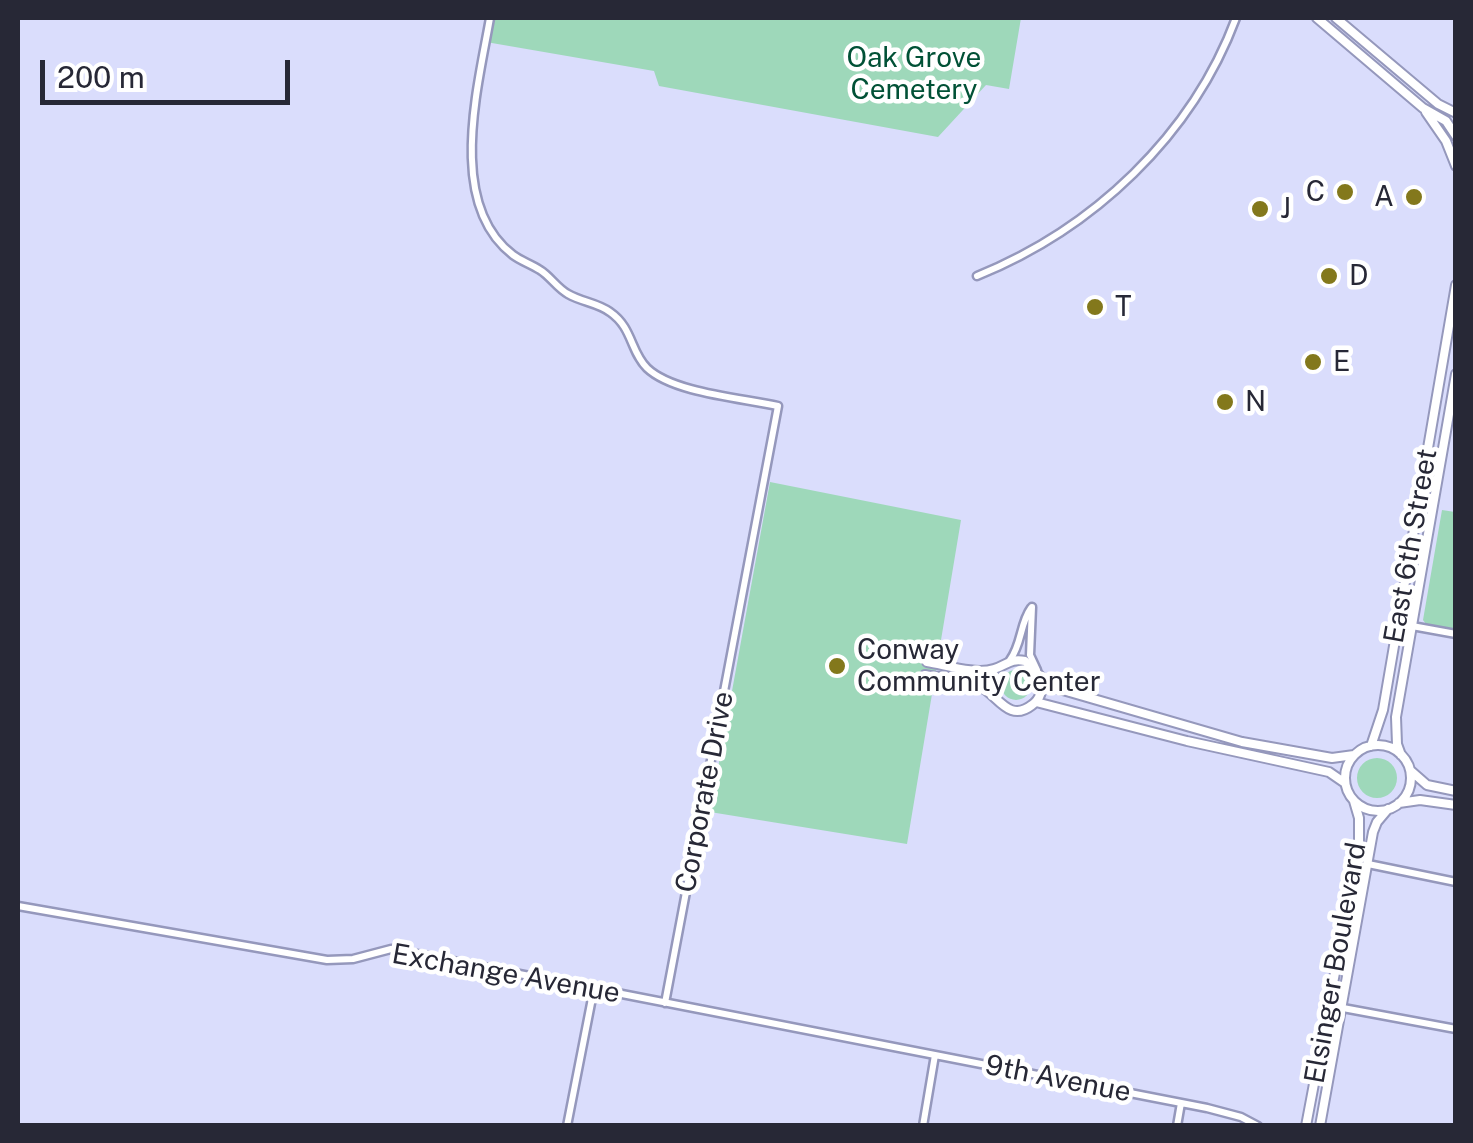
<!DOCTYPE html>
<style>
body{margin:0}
#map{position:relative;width:1473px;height:1143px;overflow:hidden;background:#daddfc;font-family:"Public Sans",sans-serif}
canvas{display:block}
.frame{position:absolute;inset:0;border:20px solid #272836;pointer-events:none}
.scale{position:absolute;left:40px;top:60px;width:250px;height:45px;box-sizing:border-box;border:5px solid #272836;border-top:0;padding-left:12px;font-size:30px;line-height:35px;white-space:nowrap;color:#272836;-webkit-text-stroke:8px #fff;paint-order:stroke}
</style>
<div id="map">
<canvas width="1473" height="1143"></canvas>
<div class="frame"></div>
<div class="scale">200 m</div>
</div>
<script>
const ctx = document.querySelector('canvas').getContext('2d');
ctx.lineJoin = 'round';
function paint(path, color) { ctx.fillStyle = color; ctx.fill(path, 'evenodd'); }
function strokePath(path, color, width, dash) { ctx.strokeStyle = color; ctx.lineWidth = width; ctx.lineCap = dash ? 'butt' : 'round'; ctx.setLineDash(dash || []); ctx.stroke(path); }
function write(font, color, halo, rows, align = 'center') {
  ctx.font = font + ' "Public Sans",sans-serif'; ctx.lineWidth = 9; ctx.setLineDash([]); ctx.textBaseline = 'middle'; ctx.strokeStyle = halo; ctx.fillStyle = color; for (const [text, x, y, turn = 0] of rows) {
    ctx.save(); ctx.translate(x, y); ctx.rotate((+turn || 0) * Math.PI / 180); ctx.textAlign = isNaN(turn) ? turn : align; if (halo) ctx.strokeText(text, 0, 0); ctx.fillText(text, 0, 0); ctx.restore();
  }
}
const green = new Path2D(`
 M490,18H1021L1009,89L986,85L938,137L659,86L654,71L486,42Z
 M770,482L961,520L907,844L710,812Z
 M1442,510L1455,512V629L1426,624L1423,620Z
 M1001 685a15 15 0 1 1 30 0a15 15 0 1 1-30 0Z
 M1357 778a20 20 0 1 1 40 0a20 20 0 1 1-40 0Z`);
const minor = new Path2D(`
 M490,18C478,87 446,204 513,255C521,261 531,264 540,270C550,276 557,288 568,294C582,302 598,303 610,312C633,328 630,351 647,368C673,393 742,398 778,406L665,1003
 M977,276C1093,229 1192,136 1236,18
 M1032,607L1030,655L1037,670
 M1412,626L1456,634
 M1010,660C1022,644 1020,623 1031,608
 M1368,864L1456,882
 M18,906L327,960L353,959L391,949L1207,1108L1241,1117L1258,1126
 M1343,1008L1456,1029
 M567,1126L594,988
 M923,1126L935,1055
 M1177,1126L1181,1103`);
const tertiary = new Path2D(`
 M1317,18L1423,108L1446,121L1456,136
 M1336,18L1438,104L1456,113
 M1426,112L1446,141L1456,166
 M925,675C943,678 962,679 979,686C997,693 1008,724 1032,705C1042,698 1043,688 1041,677L1025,661C1010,658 1007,665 994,669C976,675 946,665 927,662
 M1042,684L1242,742L1332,758L1354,755
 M1036,702L1187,741L1329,772L1345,783
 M1345 778a33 33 0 1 1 66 0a33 33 0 1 1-66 0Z
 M1371,746L1383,710L1456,285
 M1401,755L1397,744L1396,717L1456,374
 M1411,771L1427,785L1456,791
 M1399,803L1420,800L1456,805
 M1306,1126L1359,846V818L1354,801
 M1320,1126L1373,832L1377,822L1388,809`);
const markers = [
 [1345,192,10,"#83781c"],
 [1414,197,10,"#83781c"],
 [1260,209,10,"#83781c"],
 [1329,276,10,"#83781c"],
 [1095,307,10,"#83781c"],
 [1313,362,10,"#83781c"],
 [1225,402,10,"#83781c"],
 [837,666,10,"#83781c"]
];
const parkNames = [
 ["Oak Grove",914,58],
 ["Cemetery",914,90]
];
const poiNames = [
 ["C",1325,192,"right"],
 ["A",1394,197,"right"],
 ["J",1280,209],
 ["D",1349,276],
 ["T",1115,307],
 ["E",1333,362],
 ["N",1245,402],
 ["Conway",857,650],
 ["Community Center",857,682]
];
const streetNames = [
 ["East 6th Street",1411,546,-80],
 ["Corporate Drive",705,792,-79],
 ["Elsinger Boulevard",1336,963,-80],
 ["Exchange Avenue",506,974,10],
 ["9th Avenue",1058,1079,11]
];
paint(green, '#9ed8ba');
strokePath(minor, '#9598bc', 11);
strokePath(tertiary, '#9598bc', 12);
strokePath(minor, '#fff', 6);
strokePath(tertiary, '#fff', 8);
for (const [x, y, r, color] of markers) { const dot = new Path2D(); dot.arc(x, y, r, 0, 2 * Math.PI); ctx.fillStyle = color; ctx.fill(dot); strokePath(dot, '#fff', 4); }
write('28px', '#015136', '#fff', parkNames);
write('28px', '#272836', '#fff', poiNames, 'left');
write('28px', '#272836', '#fff', streetNames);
</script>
